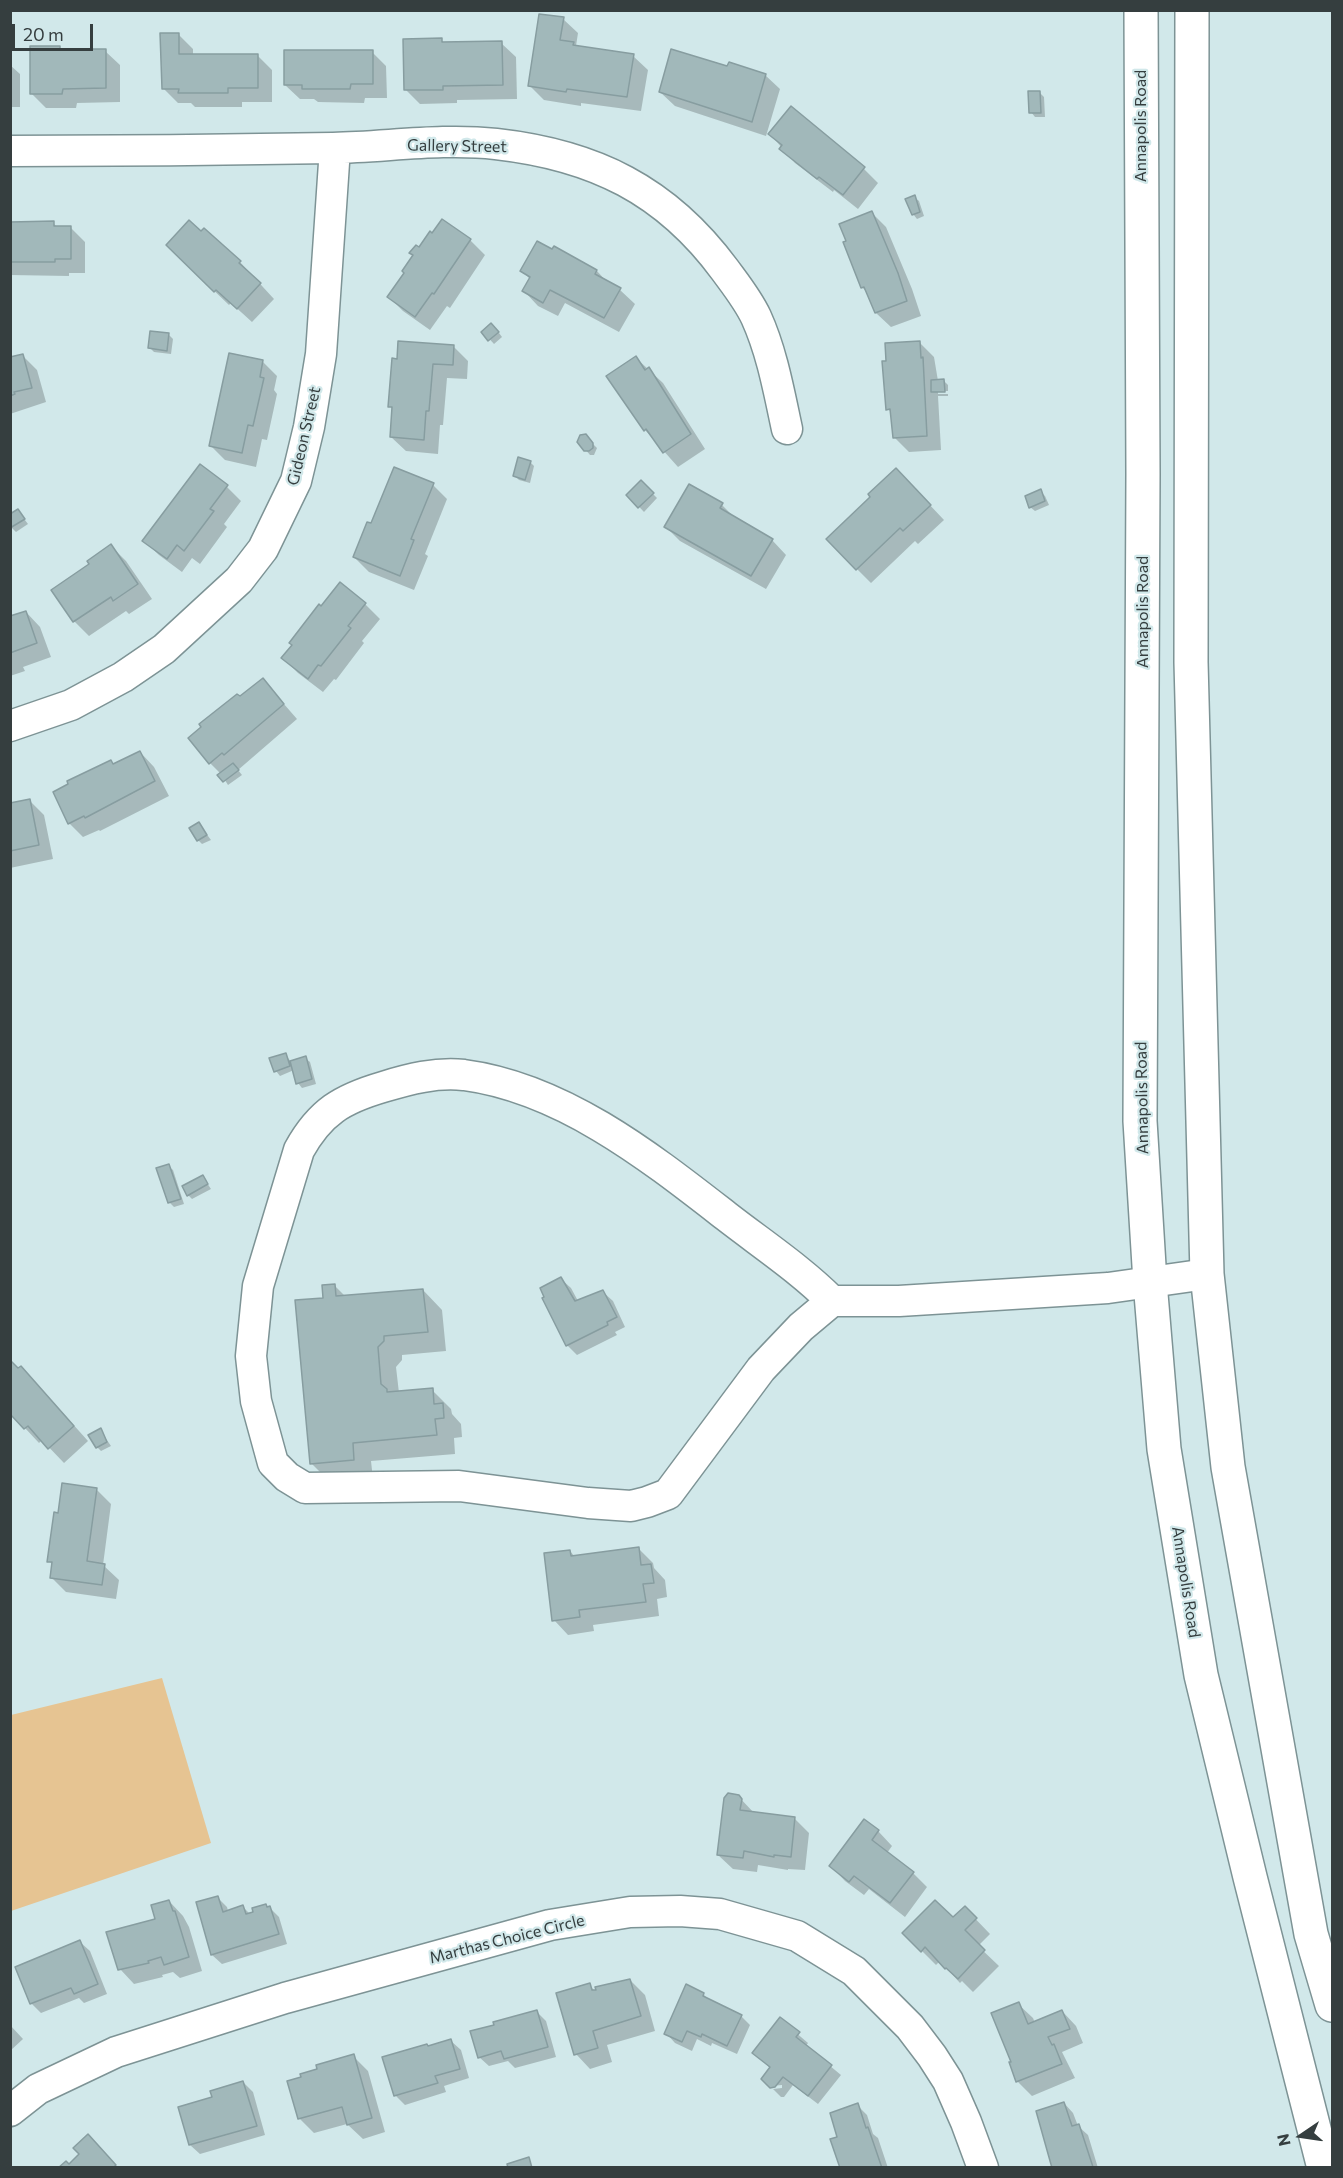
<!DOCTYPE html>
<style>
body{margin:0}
#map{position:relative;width:1343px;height:2178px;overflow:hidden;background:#d1e8ea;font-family:Commissioner,sans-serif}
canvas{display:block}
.frame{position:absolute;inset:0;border:12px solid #353e3f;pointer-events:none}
.north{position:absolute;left:1271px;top:2106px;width:60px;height:60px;-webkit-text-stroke:4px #d1e8ea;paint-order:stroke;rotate:257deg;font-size:16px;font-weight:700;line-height:24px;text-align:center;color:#353e3f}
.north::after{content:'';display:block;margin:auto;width:21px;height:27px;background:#353e3f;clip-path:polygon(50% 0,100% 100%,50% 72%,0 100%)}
.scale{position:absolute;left:12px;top:24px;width:81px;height:27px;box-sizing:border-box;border:3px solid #353e3f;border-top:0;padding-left:8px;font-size:18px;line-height:21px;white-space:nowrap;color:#353e3f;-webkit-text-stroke:4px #d1e8ea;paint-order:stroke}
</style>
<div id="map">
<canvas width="1343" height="2178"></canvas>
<div class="frame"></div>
<div class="north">N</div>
<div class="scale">20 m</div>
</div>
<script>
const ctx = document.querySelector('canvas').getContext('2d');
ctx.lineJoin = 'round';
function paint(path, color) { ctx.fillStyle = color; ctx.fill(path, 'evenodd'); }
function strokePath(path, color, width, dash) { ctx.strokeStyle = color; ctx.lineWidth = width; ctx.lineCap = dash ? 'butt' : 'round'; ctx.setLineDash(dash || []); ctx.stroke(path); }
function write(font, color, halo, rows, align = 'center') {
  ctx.font = font + ' Commissioner,sans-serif'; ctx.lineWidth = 4.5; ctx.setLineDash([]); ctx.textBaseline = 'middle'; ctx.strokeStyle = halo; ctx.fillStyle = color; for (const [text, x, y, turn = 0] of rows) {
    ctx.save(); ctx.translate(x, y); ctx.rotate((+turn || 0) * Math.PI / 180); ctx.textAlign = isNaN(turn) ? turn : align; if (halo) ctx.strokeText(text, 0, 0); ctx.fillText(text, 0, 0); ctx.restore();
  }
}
const green = new Path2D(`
 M162,1678L211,1843L11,1911V1715Z`);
const shadow = new Path2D(`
 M563,19L578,33L576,46L633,56L648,70L641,111L581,103V106L544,100L530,86Z
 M179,35L193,49V55H257L272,70V102H242V107H195L191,103H178L163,88Z
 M441,40L445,43H501L516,57L517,99L457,100V103L420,104L405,89Z
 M59,48L62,51H105L120,65V102L77,103L76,108H46L31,93Z
 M372,52L386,66L387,98H365L364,103L318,102L314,99H300L285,85Z
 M10,65L20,74V107H10Z
 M728,68L765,75L780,89L766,136L675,106L660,92Z
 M1039,92L1044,97L1045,117H1035L1031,112Z
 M770,134L864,169L878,183L858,209L834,190L833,192L795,163Z
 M914,197L919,201L924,216L917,219L913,214Z
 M872,213L886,227L912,289L921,316L891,327L876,313L869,295L862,287Z
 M10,223H53L57,227H70L85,242V273H69V276L10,275Z
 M201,233L240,262L274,299L252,322L231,303L229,305L182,260Z
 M470,240L485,255L450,308L447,306L430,330L403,311L389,297Z
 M555,248L597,271L608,283L620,290L635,304L619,332L565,303L558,316L538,306L524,291L530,279L522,271L553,251Z
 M496,329L502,337L494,344L483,332Z
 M169,335L173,339L171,354L154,352L150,348Z
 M919,342L934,357L938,381H944L948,385V391H938V394H948V396H938L941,450L909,452L894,437L892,413L888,409Z
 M453,346L468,361L467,379L447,378L443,425H440L438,454L406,451L391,437L393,409L390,406L393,360Z
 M23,356L37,370L46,402L10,414V359Z
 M635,357L663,383L705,449L678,467L645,430Z
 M262,361L277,376L274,390L277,394L267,440L262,439L256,467L225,460L210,445Z
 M585,436L597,448L594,455H590L579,442Z
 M530,462L534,466L530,483L519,480L515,476Z
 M200,466L227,487L241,501L224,524L227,527L200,564L192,558L182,572L159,555L144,541Z
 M641,482L657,498L644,512L628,495Z
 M910,484L944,520L918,544L915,541L871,583L857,569Z
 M433,485L447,499L425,554L428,556L414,590L369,572L354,557L372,525Z
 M1040,491L1045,496L1049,505L1035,511L1030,507Z
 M722,505L736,519L772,540L786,555L766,589L680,541L666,527Z
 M18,511L28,524L16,532L10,526Z
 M111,546L126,561L152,599L129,614L126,611L89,636L74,621L53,590L92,565Z
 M340,584L365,604L380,619L362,641L364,643L336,680L334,679L323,692L298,673L283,658Z
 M26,612L40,627L51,657L23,667L25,671L10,676V618Z
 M263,680L297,719L238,770L242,775L228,785L221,774L210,763L240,698Z
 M140,752L154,767L169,796L100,831L99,830L83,837L69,823L114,765Z
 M29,800L44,815L53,859L10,868V804Z
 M199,824L211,840L202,844L198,840Z
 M285,1054L291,1062L305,1058L310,1062L316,1084L302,1088L298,1083L294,1070L280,1076L276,1071Z
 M168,1166L173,1170L184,1204L174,1207L170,1203L158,1169Z
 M203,1177L211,1189L192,1199L188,1195Z
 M561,1279L571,1288L578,1301L603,1292L613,1301L625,1327L615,1332L617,1335L577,1355L567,1345Z
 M335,1286L346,1297L423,1290L442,1310L446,1351L402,1355V1360L396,1367L399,1393L432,1390L451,1409L452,1414L461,1424L462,1437L454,1438L455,1454L371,1461L373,1479L331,1483L311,1463L325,1300Z
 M35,1382L88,1441L64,1463L42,1440L39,1443L25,1428Z
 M100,1430L111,1446L101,1451L97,1447Z
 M96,1489L111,1504L103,1565L119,1580L116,1599L66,1592L52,1578L53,1565L49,1561L59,1514Z
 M639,1549L653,1563L654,1568L665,1580L667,1597L657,1599L659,1616L593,1625L594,1631L568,1635L554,1620L570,1551L575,1557Z
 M738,1796L755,1814L794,1818L809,1833L805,1870L788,1869V1870L758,1865L757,1872L733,1869L718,1855Z
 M878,1831L892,1846L887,1853L913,1873L927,1887L905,1917L869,1889L864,1895L845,1881L831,1866Z
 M217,1897L227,1907L228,1911L243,1907L250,1914L270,1908L279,1917L287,1944L222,1964L212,1955L198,1903Z
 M169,1901L183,1916L189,1927L202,1971L180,1978L173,1972L162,1975L163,1977L134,1984L120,1969Z
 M965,1908L990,1934L978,1946L999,1966L973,1992L962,1981L960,1983L940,1961L936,1965L904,1933L953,1919Z
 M80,1942L90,1951L107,1994L84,2003L79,1998L41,2013L31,2003L17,1968Z
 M630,1980L645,1995L655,2031L607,2045L612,2062L590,2069L576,2054L589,1985L598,1994Z
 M703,1994L711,2002L741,2016L750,2025L737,2054L712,2043L711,2046L697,2039L692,2051L675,2043L666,2033Z
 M1018,2004L1033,2018L1035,2023L1062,2011L1076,2026L1083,2043L1062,2052L1075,2078L1032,2096L1018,2082L1010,2063L1013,2062Z
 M537,2012L546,2021L556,2057L515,2068L508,2061L489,2066L479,2057Z
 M780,2019L808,2043L806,2046L841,2075L818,2104L793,2085L784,2097H781L773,2089L782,2088V2085L771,2086V2069L754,2053Z
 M10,2025L23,2039L10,2051Z
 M451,2041L461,2050L469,2078L444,2086L446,2092L405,2105L395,2095L429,2047Z
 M353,2056L368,2071L385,2132L363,2139L347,2124L314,2133L299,2118Z
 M243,2082L253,2092L265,2135L200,2154L190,2145L214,2098Z
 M1064,2103L1073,2113L1078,2126L1088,2135L1098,2168H1054Z
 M857,2105L867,2115L873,2134L878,2138L888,2168H841L839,2138Z`);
const building = new Path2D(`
 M539,14L564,17L560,40L574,42L573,45L634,54L627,97L567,89L566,92L528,86Z
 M160,33H179V54H258V88H228V93H178L179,89H162Z
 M442,38V42L502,41L503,85L443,86V90H404L403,39Z
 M30,46H60V49H106V88L63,89L62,94H30Z
 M671,49L727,66L729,62L766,74L752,122L659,92Z
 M284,50H373V84H351L350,89H302V85H284Z
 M1028,91H1040L1041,113H1029Z
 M791,106L865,167L843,195L819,177L817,179L779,149L782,145L768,134Z
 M915,195L920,212L912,215L905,199Z
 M872,211L898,273L907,301L875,313L864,287L861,288L843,242L846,241L839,224Z
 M442,219L471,239L434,294L432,293L415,317L387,297L404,273L402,271L413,255L409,253L416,245L419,247L430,231L432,233Z
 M189,220L201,231L204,228L241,261L239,263L261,283L237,309L216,290L214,292L166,245Z
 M54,221V226H71V259H55V262H10V222Z
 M537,241L552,249L554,246L597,270L595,274L621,288L604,318L550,290L543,303L522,291L530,277L520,271Z
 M491,323L499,332L488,341L481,332Z
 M150,331L169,333L167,351L148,348Z
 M398,341L454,345L453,365L433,364L429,411H426L424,440L390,437L392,407H388L392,358L397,359Z
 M920,341L921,358L923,357L927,436L893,438L890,409L886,410L882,361H886L885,343Z
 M229,353L263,360L260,377L264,378L253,426L248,425L242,453L209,446Z
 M23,354L32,388L14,392L15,394L10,396V357Z
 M636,356L645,370L649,367L691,434L663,453L646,429L644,431L606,376Z
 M944,379L945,392H931V380Z
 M586,434L593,443V448L589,451H584L577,442L580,435Z
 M518,457L531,461L525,480L513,476Z
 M200,464L228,485L210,509L214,511L184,551L177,545L167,559L142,541Z
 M394,467L434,483L411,539L414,540L400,576L353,557L367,522L371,523Z
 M896,468L931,505L903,531L900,528L856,570L826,539L870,497L868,494Z
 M641,480L654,493L638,508L626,495Z
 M689,484L723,503L720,508L773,539L751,576L664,527Z
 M1041,489L1045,501L1029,508L1025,496Z
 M18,509L25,519L10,528V514Z
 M111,544L138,584L113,601L111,597L73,622L51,590L89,564L87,561Z
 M340,582L366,603L348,626L351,628L321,666L318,665L308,679L281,658L292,645L289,643L319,604L321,606Z
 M26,611L37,643L10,653V616Z
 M263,678L284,704L224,755L222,753L209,764L188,738L201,727L199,724L237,694L240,696Z
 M140,751L155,781L85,818L84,816L68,824L53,792L68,784L67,781L111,760L113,764Z
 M233,763L239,770L223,782L217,775Z
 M30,799L39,845L10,851V803Z
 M199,822L207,835L197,841L189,828Z
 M286,1053L290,1066L274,1072L269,1058Z
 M306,1056L312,1079L296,1084L290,1061Z
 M169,1164L181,1199L168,1203L156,1168Z
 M203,1175L208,1184L187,1196L182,1186Z
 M561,1277L575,1301L603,1290L617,1317L607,1322L608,1325L566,1346L542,1298L544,1297L540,1288Z
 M335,1284L336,1296L423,1289L428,1332L384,1336V1341L378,1347L381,1384L387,1389V1392L433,1388L434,1404L443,1403L444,1418L435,1419L437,1435L353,1443L354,1460L310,1464L295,1300L323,1298L322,1285Z
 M10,1360L18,1368L21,1366L74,1426L48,1449L28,1426L24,1429L10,1414Z
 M101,1428L107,1442L96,1448L88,1435Z
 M62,1483L97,1488L87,1561L105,1564L102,1585L50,1578L52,1562H47L54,1512L58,1513Z
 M639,1547L641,1565L651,1564L654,1583L643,1584L646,1602L579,1610L580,1617L552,1621L544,1553L570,1550L571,1556Z
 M728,1793L739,1795L742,1799L740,1810L795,1817L791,1857L774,1855V1857L744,1851L743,1858L717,1855L724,1798Z
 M864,1819L879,1830L872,1840L914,1872L890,1903L854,1876L849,1882L829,1866Z
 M218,1896L223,1912L243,1905L246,1914L253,1912L252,1908L266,1904L267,1907L270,1906L279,1934L211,1955L196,1902Z
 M169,1900L173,1911H175L189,1957L164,1965L161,1957L148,1961L149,1963L118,1970L106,1932L155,1919L151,1905Z
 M935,1900L953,1917L965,1906L977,1918L965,1930L985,1950L958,1979L946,1968L945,1969L925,1947L921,1952L902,1933Z
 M80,1940L98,1984L74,1994L71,1988L30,2004L15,1967Z
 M630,1979L641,2016L593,2031L598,2048L574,2055L556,1993L590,1983L592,1990H596L595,1987Z
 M686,1984L704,1993L703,1996L742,2015L727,2046L702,2034L701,2037L687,2031L682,2042L664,2034Z
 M1019,2002L1028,2024L1062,2010L1070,2029L1048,2037L1052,2045L1054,2044L1062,2064L1016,2082L1009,2062H1011L991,2013Z
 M537,2010L548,2047L504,2059L501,2051L478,2058L470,2031L494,2025L493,2022Z
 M780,2017L800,2032L796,2037L832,2065L808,2096L783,2077L775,2087L770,2088L761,2079L770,2067L752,2053Z
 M451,2039L460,2069L435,2076L438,2083L394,2096L382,2057L427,2044L428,2046Z
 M354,2054L372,2118L347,2125L342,2107L298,2119L287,2081L301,2077L300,2074L317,2069L316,2065Z
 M243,2081L257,2126L189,2145L178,2107L212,2097L210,2091Z
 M1064,2102L1072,2126L1079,2124L1093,2167L1052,2168L1036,2111Z
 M858,2103L866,2128L868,2127L882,2168H840L830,2139L837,2137L830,2113Z
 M88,2134L116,2165L113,2168H58L66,2161L69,2164L79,2154L73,2148Z
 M529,2157L532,2168H508L507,2164Z`);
const minor = new Path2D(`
 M10,151C118,151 225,150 333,148C387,147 442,138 496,144C594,155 666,190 725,270C736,285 748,300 756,317C772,352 779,392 787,429
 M10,726L71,705L123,677L164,649L239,580L263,549L296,481L309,427L321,354L335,148
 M832,1301C800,1269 762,1244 726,1216C650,1157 563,1088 464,1075C436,1072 409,1079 383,1087C342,1099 320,1112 299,1150L258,1286L251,1356L256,1401L273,1463L287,1477L305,1488L459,1486L588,1503L631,1506L647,1502L668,1494L761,1369L801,1327L832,1301H899L1108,1288L1207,1274
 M10,2111L38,2089L116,2052L285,1998L550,1925L630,1912L680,1911L720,1914L797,1936L854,1971L910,2027L932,2056L948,2081L966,2122L983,2168`);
const major = new Path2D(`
 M1141,10L1143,474L1140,1121L1150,1282L1164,1449L1201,1675L1250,1877L1324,2168
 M1192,10L1191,662L1207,1274L1228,1467L1311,1934L1332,2005`);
const streetNames = [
 ["Annapolis Road",1141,126,-90],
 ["Gallery Street",457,146,1],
 ["Gideon Street",304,436,-77],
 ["Annapolis Road",1143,612,-90],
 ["Annapolis Road",1142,1098,-91],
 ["Annapolis Road",1186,1582,81],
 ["Marthas Choice Circle",507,1939,-14]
];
paint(green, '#e6c492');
paint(shadow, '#0003');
paint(building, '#a1b8ba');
strokePath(building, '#879da0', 1.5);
strokePath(minor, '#7d9395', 33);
strokePath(major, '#7d9395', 36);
strokePath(minor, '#fff', 30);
strokePath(major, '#fff', 33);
write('16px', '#353e3f', '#d1e8ea', streetNames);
</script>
